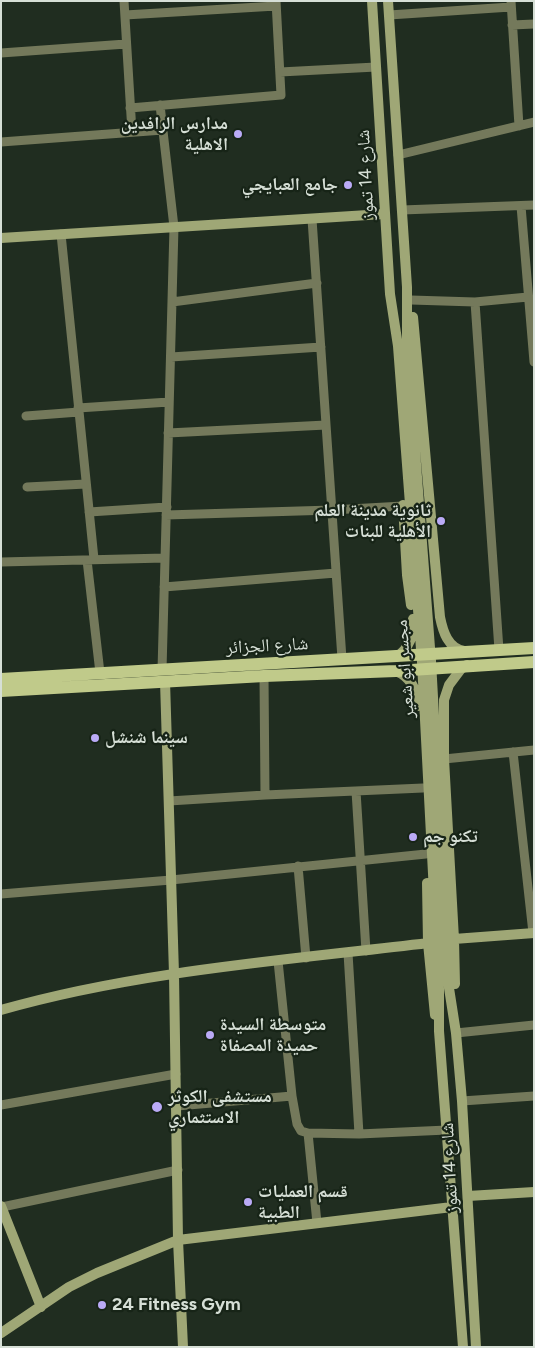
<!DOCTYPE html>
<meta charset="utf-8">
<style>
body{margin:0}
#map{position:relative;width:535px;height:1348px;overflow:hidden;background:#202d20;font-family:Figtree,sans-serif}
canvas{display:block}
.frame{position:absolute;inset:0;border:2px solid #d6dfd6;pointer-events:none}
</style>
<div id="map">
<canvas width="535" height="1348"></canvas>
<div class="frame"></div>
</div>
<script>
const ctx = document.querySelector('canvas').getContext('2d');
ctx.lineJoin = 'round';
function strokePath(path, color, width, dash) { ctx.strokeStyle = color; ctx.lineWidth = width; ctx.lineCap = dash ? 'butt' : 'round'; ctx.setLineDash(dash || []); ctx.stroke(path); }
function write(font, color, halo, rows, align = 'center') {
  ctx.font = font + ' Figtree,"Noto Naskh Arabic",sans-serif'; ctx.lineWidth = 4.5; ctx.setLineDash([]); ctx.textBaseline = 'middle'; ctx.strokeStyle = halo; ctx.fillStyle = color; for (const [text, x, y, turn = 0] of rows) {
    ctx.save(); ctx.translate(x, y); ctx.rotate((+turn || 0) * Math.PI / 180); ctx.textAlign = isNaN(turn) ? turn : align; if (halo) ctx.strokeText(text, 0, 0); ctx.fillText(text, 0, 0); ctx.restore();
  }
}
const street = new Path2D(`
 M124,1L132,132
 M511,1L519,126
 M125,15L276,6
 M389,15L511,7
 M512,25L534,24
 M1,53L126,44
 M280,72L376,67
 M160,105L174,227L162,670
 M130,108L281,95L276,1
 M1,142L163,130
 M398,155L534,122
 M521,206L534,362
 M402,210L534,205
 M312,219L342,659
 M61,234L94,559
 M411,300L475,302L528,297
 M172,302L317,283
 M475,302L499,650
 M171,357L321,347
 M78,408L169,402
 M26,416L79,412
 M168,433L326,425
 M27,487L86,484
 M89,512L167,507
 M166,515L332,510L403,506
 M87,560L100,673
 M1,562L165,558
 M164,587L336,573
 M264,676L265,795
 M513,752L533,933
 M444,759L534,750
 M356,791L366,951
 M169,801L265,795L423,788
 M298,866L306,958
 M1,894L171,880L426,854
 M348,953L359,1134
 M278,961L292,1096L297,1124L301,1131L308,1133L359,1134L447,1130
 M456,1033L534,1025
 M462,1101L534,1096
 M1,1105L176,1074
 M177,1106L292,1096
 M308,1133L317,1223
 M2,1207L178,1170`);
const secondary = new Path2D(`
 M372,1L390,294L398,346L422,662L439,989V1031L463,1347
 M388,1L407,287V346L431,661L449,988L456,1033L462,1101L476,1347
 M1,238L384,214
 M413,317L440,617C443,632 448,648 464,651
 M403,505L407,575L411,605
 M396,657C409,649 415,634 413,619
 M396,671C411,677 417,690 418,706
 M165,681L174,974L178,1240L183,1347
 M427,883L428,943L435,1015
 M454,939L534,933
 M455,984L454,939L444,759V700L449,685L461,669L467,665
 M1,1010C137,971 288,960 428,943
 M468,1196L534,1192
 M1,1206L41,1307
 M1,1333L69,1287L97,1273L178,1240L452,1207`);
const primary = new Path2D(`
 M1,679L534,648
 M1,691L264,676L396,671L534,662`);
const markers = [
 [238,134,5,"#baaaf6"],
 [348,185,5,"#baaaf6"],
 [441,521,5,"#baaaf6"],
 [95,738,5,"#baaaf6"],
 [413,837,5,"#baaaf6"],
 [210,1035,5,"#baaaf6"],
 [157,1107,6,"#baaaf6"],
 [248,1202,5,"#baaaf6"],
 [102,1305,5,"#baaaf6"]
];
const poiNames = [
 ["مدارس الرافدين",228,124,"right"],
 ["اﻻهلية",228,145,"right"],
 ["جامع العبايجي",338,185,"right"],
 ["ثانوية مدينة العلم",431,511,"right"],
 ["الأهلية للبنات",431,532,"right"],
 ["سينما شنشل",105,738],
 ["تكنو جم",423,837],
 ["متوسطة السيدة",220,1025],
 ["حميدة المصفاة",220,1046],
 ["مستشفى الكوثر",168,1097],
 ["الاستثماري",168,1118],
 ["قسم العمليات",258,1192],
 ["الطبية",258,1213],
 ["24 Fitness Gym",112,1305]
];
const streetNames = [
 ["شارع 14 تموز",366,175,-93],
 ["شارع الجزائر",267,646,-3],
 ["مجسر ابو شعير",405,669,-94],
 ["شارع 14 تموز",450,1168,-93]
];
strokePath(street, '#74795b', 9);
strokePath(secondary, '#9fa776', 10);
strokePath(primary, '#c0ca8a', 12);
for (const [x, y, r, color] of markers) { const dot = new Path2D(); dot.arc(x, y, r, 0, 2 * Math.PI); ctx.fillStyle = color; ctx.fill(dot); strokePath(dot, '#172417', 2); }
write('bold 18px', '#d6dfd6', '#172417', poiNames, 'left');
write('18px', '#d6dfd6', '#172417', streetNames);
</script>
